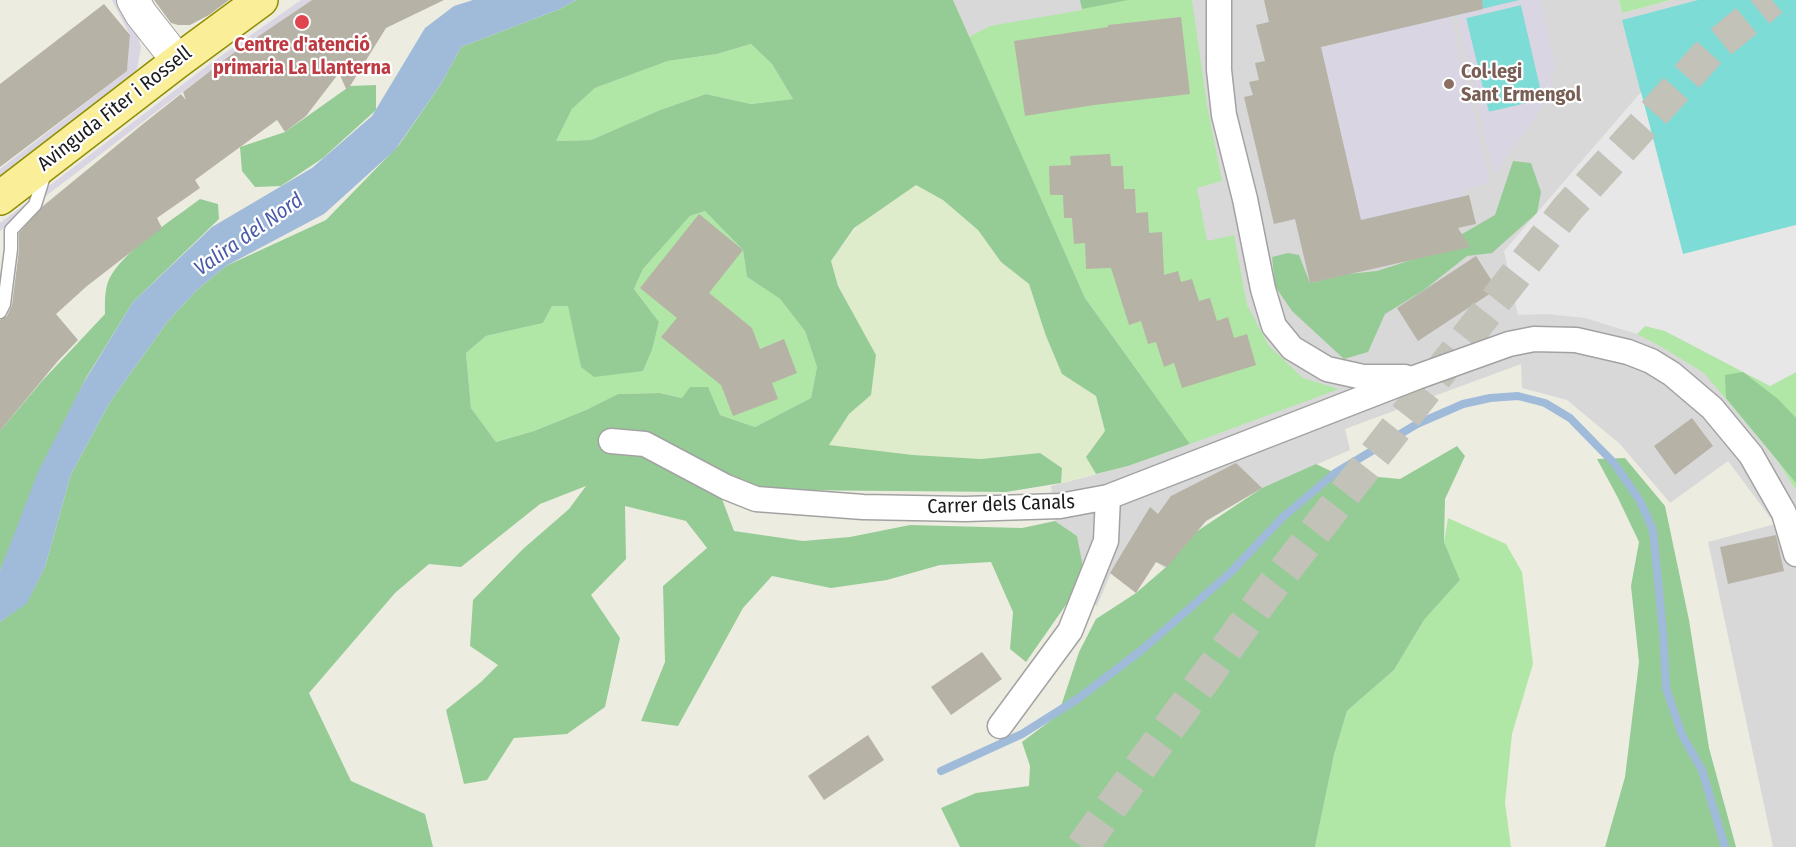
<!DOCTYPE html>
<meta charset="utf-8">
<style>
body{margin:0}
canvas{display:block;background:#edece0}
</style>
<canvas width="1796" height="847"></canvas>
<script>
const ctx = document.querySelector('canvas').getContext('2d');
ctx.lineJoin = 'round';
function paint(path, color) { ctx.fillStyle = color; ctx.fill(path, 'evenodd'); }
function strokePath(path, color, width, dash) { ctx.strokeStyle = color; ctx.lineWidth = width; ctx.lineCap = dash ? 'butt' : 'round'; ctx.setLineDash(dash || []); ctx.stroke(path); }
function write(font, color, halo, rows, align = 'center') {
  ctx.font = font + ' "Fira Sans Condensed",sans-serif'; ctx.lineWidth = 4.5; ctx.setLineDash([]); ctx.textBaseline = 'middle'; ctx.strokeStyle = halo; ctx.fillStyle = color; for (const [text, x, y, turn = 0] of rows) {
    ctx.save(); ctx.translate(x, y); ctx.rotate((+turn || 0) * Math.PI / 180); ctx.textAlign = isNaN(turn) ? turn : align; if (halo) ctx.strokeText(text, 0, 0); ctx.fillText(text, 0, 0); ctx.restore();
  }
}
const residential = new Path2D(`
 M953,0H1080L1082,9L1128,0H1619L1622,13L1671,0H1796V847H1773L1708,542L1775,524L1728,461L1670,503L1620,444L1567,400L1522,388L1521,364L1345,429L1350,450L1262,488L1206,521L1165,568L1156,562L1136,593L1111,573L1097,606L1077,589V536L1055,521L1051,486L1128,466L1190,444L1085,298Z`);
const farmland = new Path2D(`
 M916,184L943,200L978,230L1001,262L1029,284L1062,374L1096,396L1105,431L1086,457L1096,474L1061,483L1062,467L1040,453L981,459L913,455L829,445L876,355L838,286L831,261L858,225Z`);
const grass = new Path2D(`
 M1080,0H1192L1207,105L1222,181L1197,188L1207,241L1234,235L1247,305L1269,346L1303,378L1339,389L1190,444L1085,298L969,37L990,26L1082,10Z
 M1619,0H1671L1622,13Z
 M751,44L772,64L793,99L751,104L706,94L660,110L591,140L556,141L572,109L595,88L668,61L717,54Z
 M705,211L743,250L747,277L780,299L805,331L817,367L811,398L755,427L720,415L682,398L660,393L618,394L586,410L534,431L496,442L471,408L466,353L486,336L543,323L552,306H569L581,367L643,371L652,350L659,322L634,289L643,269L690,216Z
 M1645,326L1665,331L1770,386L1796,372V490L1778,461L1704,373L1662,347L1637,334Z
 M1448,518L1506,544L1522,572L1533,664L1512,734L1505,803L1511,847H1315L1334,755L1347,711L1394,670L1424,620L1460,580L1444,542Z`);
const forest = new Path2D(`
 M576,0H953L1085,298L1190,444L1128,466L1096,474L1086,457L1105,431L1096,396L1062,374L1046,336L1029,284L1001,262L978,230L943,200L916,185L854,228L831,261L838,286L876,355L871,395L849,414L829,445L913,455L981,459L1040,453L1062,468L1061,483L1006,492L780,490L744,483H716L734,531L803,541L850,537L910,525L1022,528L1055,521L1077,536L1083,567L1077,589L1026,662L1010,649L1013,612L991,562L940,565L887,580L831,588L772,576L743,608L678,726L641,721L665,662L663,586L707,548L686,521L625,506L626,559L591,595L620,638L605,707L567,734L514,738L487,780L464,784L446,710L481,682L498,665L470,646L473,600L523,549L569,509L586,486L540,504L461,567L429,564L395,593L309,693L351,781L425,814L433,847H0V622L27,602L45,567L71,474L110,402L168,321L196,291L226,266L326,220L399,145L441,84L461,47L560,9ZM751,44L772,64L793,99L751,104L706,94L660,110L591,140L556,141L572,109L595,88L668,61L717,54ZM705,211L743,250L747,277L780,299L805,331L817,367L811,398L755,427L720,415L708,387H690L682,398L660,393L618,394L586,410L534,431L496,442L471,408L466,353L486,336L543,323L552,306H568L581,367L594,377L643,371L652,350L659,322L634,289L643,269L690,216Z
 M1080,0H1128L1082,9Z
 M376,85V110L323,158L281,186L255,187L242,171L240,147L285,132L350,86Z
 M1513,161L1531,163L1541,192L1537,213L1492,253L1467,256L1424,290L1385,314L1368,352L1344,359L1292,311L1275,286L1272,257L1288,253L1299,255L1310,283L1348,274L1377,271L1424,256L1495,215Z
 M200,199L218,204L219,219L133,302L86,378L58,435L0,571V431L42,381L105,314C105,300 104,286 112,274C130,246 174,219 200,199Z
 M1743,372L1778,399L1796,418V483L1726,398L1725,375Z
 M1457,446L1465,456L1445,499L1444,542L1460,580L1424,620L1394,670L1347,711L1334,755L1315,847H960L941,808L976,793L1029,786L1030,766L1022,742L1058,715L1079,652L1096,619L1136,593L1165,568L1196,532L1262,488L1316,464L1335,473L1400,479Z
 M1625,458L1665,506L1689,620L1709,748L1736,847H1605L1625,777L1639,662L1631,586L1639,542L1618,498L1597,459Z`);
const pitch = new Path2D(`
 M1462,0H1520L1465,13Z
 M1698,0H1796V225L1683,255L1622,20Z
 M1521,5L1543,100L1488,112L1466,18Z`);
const parking = new Path2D(`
 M1641,92L1683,254L1796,225V372L1770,386L1665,331L1645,326L1637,334L1585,318L1547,314L1518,315L1504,251Z`);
const plaza = new Path2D(`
 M112,0H121L135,27L141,47L137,69L129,79L0,177V169L127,71L130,35Z
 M301,0H312L232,54L0,231V223L211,63Z
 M1453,0L1466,13L1520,0H1540L1555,66L1548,99L1494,175ZM1521,5L1543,99L1489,112L1466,18Z
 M1451,16L1490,183L1464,189L1471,222L1361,221L1321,47Z`);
const water = new Path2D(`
 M473,0H576L560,9L461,47L441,84L395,150L324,214L226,266L196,291L168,321L110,402L71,474L45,567L27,603L0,622V571L38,472L84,382L133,302L212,227L312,168L372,116L425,28L454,6Z`);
const stream = new Path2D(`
 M941,771L1022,734L1079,698L1143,649L1230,573L1283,517L1335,473L1417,424L1463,404L1490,398L1518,396L1545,403L1570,418L1614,463L1640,501L1653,530L1663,632L1666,688L1682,735L1702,770L1725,847`);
const building = new Path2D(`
 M154,0H229L209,15L190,25H178L171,23Z
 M312,0H444L386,28L347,91L339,73L306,116L285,132L277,120L195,180L200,188L157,218L162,228L87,286L56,314L78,340L57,362L0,431V320L7,316L12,305L19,250V233L43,206L143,124L181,94L186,100L183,92L232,54Z
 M1264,0H1482L1483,9L1321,47L1361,220L1469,195L1476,224L1458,228L1470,247L1310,283L1295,219L1274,224L1244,97L1253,95L1249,82L1259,80L1255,63L1265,61L1256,25L1269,22Z
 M104,4L130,35L127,71L0,167V84Z
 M1181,17L1190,94L1094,105L1025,116L1014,41L1108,27V25Z
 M1110,154L1111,166H1123L1124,189H1135L1136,213L1148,212L1149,233L1162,232L1164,275L1178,271L1181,282L1192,279L1199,301L1210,298L1217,321L1228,317L1234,338L1247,334L1256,365L1182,388L1174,363L1164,367L1156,342L1148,344L1141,321L1129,325L1111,268L1086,269L1085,243L1074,244L1072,218H1064L1063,195H1050L1049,166L1071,165L1070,156Z
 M699,214L743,250L709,293L752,328L760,349L784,339L797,373L772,383L778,399L733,416L721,385L661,337L677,318L640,288Z
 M1476,256L1497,289L1418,341L1397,308Z
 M1692,418L1713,446L1675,475L1654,446Z
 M1236,463L1262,488L1206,521L1167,567L1156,562L1136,593L1110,573L1150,507L1158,514L1171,496Z
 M1776,535L1784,571L1728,584L1720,547Z
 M982,652L1002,679L951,715L931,687Z
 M868,735L884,760L824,800L808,776Z`);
const primaryTunnel = new Path2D(`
 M1082,847L1267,593L1568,208L1711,50L1772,0`);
const service = new Path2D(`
 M0,312L4,304L11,249V230L35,205L45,173`);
const minor = new Path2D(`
 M1219,0V70L1224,115L1245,199L1263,289L1274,326L1292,348L1327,369L1363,377H1405
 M611,441L645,444L726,487L756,499L863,507L965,509L1060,506L1108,497L1417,377L1509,344L1534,339L1576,340L1628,352L1651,361L1672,374L1712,408L1751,455L1784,513L1796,554
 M1000,726L1070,631L1106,541L1108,497`);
const tertiary = new Path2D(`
 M133,0L141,14L178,61`);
const primary = new Path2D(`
 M0,198L178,61L261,0`);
const markers = [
 [302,22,8,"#e0444e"],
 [1449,84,6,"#8d6e63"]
];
const healthNames = [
 ["Centre d'atenció",302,45],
 ["primaria La Llanterna",302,68]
];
const educationNames = [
 ["Col·legi",1461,72],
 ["Sant Ermengol",1461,95]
];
const streetNames = [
 ["Avinguda Fiter i Rossell",115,109,-38],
 ["Carrer dels Canals",1001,505,-2]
];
const waterNames = [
 ["Valira del Nord",249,235,-35]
];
paint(residential, '#d9d8d8');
paint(farmland, '#dfeccb');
paint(grass, '#b1e7a6');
paint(forest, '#95cc96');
paint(pitch, '#7edcd6');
paint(parking, '#e7e7e7');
paint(plaza, '#d9d5e2');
paint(water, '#a0bbda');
strokePath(stream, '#a0bbda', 8);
paint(building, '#b6b2a6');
strokePath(primaryTunnel, '#c3c2b9', 33, [33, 16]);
strokePath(service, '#a2a2a2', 15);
strokePath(minor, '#a2a2a2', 27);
strokePath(tertiary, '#a2a2a2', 34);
strokePath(primary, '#908e02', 36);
strokePath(service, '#fff', 12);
strokePath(minor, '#fff', 24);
strokePath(tertiary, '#fff', 32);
strokePath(primary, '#faef98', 33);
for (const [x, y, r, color] of markers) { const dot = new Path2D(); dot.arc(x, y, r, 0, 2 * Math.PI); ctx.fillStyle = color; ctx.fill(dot); strokePath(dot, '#fff', 2); }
write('bold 20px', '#be3a42', '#fff', healthNames);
write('bold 20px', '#785e54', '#fff', educationNames, 'left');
write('20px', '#1b1b1b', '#fff', streetNames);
write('italic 21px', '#4a5ba8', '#fff', waterNames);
</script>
